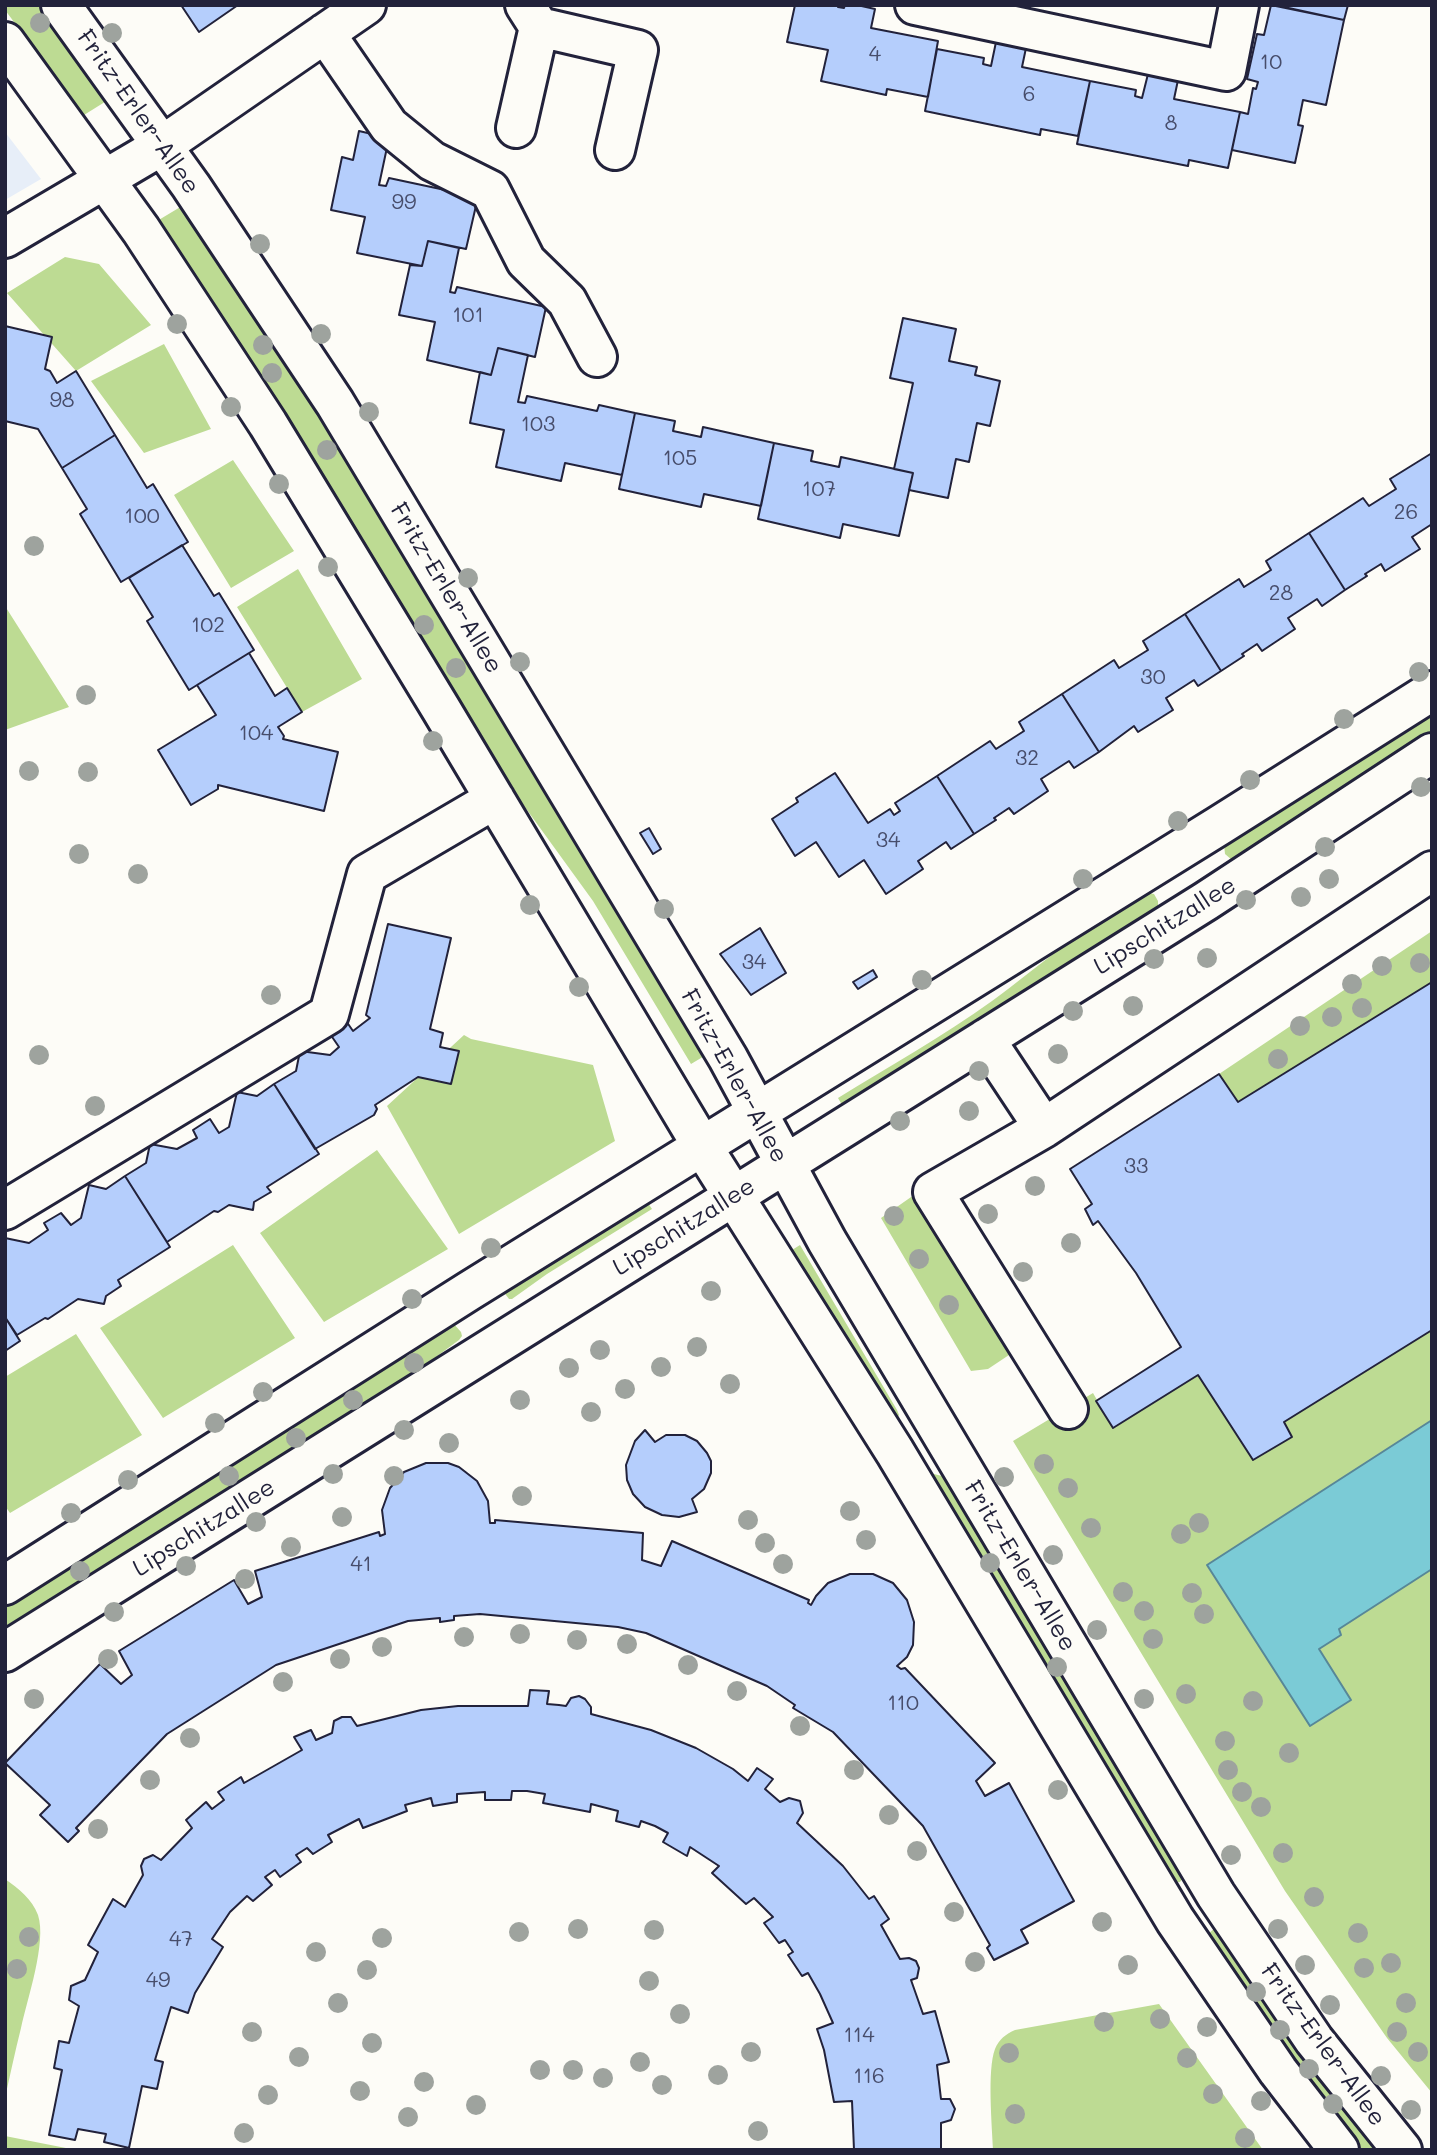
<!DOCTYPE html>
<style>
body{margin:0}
#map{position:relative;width:1437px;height:2155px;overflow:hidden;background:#fdfcf7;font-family:Mali,sans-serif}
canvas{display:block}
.frame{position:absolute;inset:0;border:7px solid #22223b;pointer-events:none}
</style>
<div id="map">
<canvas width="1437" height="2155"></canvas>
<div class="frame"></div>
</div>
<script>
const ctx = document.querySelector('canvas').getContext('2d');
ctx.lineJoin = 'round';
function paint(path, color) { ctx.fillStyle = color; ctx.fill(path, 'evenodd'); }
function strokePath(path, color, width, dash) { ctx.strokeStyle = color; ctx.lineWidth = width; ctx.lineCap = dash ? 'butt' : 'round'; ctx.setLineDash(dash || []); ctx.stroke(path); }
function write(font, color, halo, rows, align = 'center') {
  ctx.font = font + ' Mali,sans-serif'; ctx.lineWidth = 7; ctx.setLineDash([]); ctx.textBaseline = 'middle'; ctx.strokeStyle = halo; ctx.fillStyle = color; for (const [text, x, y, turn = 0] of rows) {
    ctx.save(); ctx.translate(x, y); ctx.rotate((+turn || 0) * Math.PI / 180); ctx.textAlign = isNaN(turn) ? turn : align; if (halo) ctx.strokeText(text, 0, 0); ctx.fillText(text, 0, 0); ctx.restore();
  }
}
const built = new Path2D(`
 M5,132L41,179L5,200Z`);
const green = new Path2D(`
 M5,5H38L108,100L84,115L5,10Z
 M182,206L289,366L364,486L617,913L706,1055L691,1064L593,901L506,781L289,420L157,221Z
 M65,257L99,264L151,325L76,371L7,293Z
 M164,344L211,429L144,453L91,381Z
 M233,460L294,551L231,588L174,495Z
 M298,569L362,679L302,712L237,607Z
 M5,606L69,707L5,730Z
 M1432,712V733L1240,858L1232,860L1225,854L1224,844Z
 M1145,892L1154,894L1158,901V908L845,1110L838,1098C890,1066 943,1036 992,1001C1041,965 1091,921 1145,892Z
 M1432,931V2093L1387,2038L1285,1891L1013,1441L1093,1393L1097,1400L1181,1347L1136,1273L1099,1221L1093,1225L1085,1209L1091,1204L1070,1169L1219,1074Z
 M464,1035L471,1039L593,1065L615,1141L459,1234L387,1106Z
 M377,1150L448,1249L324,1322L260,1233Z
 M924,1188L1015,1351L988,1369L971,1371L881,1218Z
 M644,1197L652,1209L547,1274L512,1299H509L503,1291Z
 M233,1245L295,1338L163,1418L100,1328Z
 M800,1245L897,1410L899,1415L897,1419L784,1255Z
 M453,1323L461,1332L462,1336L459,1340L383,1396L5,1632V1605Z
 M76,1334L142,1435L10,1513L5,1506V1377Z
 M930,1473L946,1477L1184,1876L1180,1882L1172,1883Z
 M5,1879C19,1889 32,1899 38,1915C47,1942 27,2000 21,2028C15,2052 10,2075 5,2098Z
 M1216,1927L1390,2150H1354L1207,1935Z
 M1159,2004L1263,2150H993C992,2125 987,2070 995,2049C999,2039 1006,2034 1015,2030Z
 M5,2136L76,2150H5Z`);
const water = new Path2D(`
 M1432,1420V1569L1339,1629L1341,1635L1319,1649L1351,1700L1310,1726L1207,1565Z`);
const building = new Path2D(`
 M181,5H238L199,32Z
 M795,5H838V7L844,8L845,5H857L875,9L871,28L938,41L928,97L887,89L886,95L821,81L828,50L787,42Z
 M1271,5L1344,20L1326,105L1303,100L1298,125L1303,126L1295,163L1232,150L1240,112L1248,114L1253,88L1256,89L1258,82L1247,79L1257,34L1264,35Z
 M1284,5H1348L1344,20L1284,7Z
 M996,42L1026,48L1022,67L1090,81L1078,136L1041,129L1040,135L925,111L937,49L984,58L983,64L991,66Z
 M1148,74L1178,80L1174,99L1240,112L1228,168L1189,160L1188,166L1077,144L1090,81L1136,90L1135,96L1142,98Z
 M359,131L389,138L379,185L386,186L389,178L478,197L466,249L428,241L422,266L357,253L365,217L331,210L342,157L353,160Z
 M428,241L459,248L450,292L455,293L457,287L546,307L535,357L498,348L491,375L427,360L435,322L399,315L410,265L422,266Z
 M903,318L956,329L949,361L977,367L975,375L1000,381L990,426L977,423L969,462L956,459L948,498L909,490L913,473L894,469L913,383L890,378Z
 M5,326L52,337L45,369L50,371L57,383L76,371L115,435L62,468L38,429L5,421Z
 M498,348L528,355L518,402L525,403L527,396L597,411L599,405L635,413L622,475L565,463L561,481L496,467L504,430L470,423L480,372L491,375Z
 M635,413L675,421L673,431L701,437L703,427L774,443L761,506L704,494L701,507L619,489Z
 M115,435L147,488L153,484L188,542L121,582L80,514L87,509L62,468Z
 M774,443L813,451L811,461L839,467L841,457L913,473L899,536L843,524L840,538L758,519Z
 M1432,453V524L1412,537L1420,549L1385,571L1381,564L1365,574L1367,576L1345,590L1309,533L1363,498L1369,506L1396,489L1390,479Z
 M1309,533L1345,590L1322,606L1317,599L1288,618L1295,629L1262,651L1257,644L1242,654L1244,656L1221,671L1185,614L1239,579L1244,587L1271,570L1266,561Z
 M182,545L214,596L219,593L254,650L189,690L147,621L153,617L129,578Z
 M1185,614L1221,671L1198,686L1194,680L1166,698L1173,710L1138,732L1134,726L1099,752L1062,694L1114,660L1119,668L1148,650L1143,641Z
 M249,653L275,696L287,688L302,712L278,727L284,736L283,739L338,752L324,811L218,785V789L191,805L158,750L216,715L197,685Z
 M1062,694L1099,752L1074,768L1069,761L1041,779L1048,791L1014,814L1009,808L994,818L996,820L974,834L937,776L990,741L996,749L1024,731L1019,722Z
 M835,773L868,823L890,809L894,815L900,811L895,803L937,776L974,834L951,849L946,842L918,861L923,869L886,894L864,860L839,877L816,842L795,856L772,819L798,802L796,798Z
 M649,828L661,849L653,854L640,833Z
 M388,924L451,938L430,1029L443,1033L440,1047L459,1051L451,1084L418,1077L375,1105L377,1109L374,1115L315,1149L274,1084L296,1071L300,1051L330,1055L339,1047L328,1031L344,1018L353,1031L370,1018L366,1015Z
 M760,928L786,973L751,995L720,954Z
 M873,970L877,977L858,989L853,982Z
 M1432,982V1330L1284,1422L1292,1437L1253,1460L1198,1375L1113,1428L1096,1401L1181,1347L1136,1273L1098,1221L1093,1225L1085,1209L1092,1204L1070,1169L1219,1074L1238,1102Z
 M274,1084L319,1154L267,1187L271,1192L254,1202L253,1210L229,1205L218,1212L214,1211L167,1242L125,1176L146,1163L150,1144L177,1149L197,1138L193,1130L210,1119L219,1133L229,1127L237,1092L257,1096Z
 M125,1176L170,1247L118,1280L121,1286L106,1296L104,1304L78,1299L48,1319L45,1318L17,1335L5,1317V1238L29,1243L48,1230L44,1223L61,1213L71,1225L81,1218L89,1185L106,1189Z
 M5,1317L20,1341L5,1351Z
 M645,1430L655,1442L666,1435H685L697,1441L707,1453L711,1461V1473L704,1489L692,1499L697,1512L679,1517L662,1515L645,1507L633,1494L627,1480L626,1465L635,1441Z
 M426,1463H448L459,1467L477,1481L488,1501L490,1523H495V1520L643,1533L642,1560L661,1566L672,1541L809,1600L808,1603L811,1605L816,1596L828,1583L850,1574H873L893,1583L907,1600L914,1622L913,1645L907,1657L897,1666L901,1669L905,1668L995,1763L976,1781L985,1796L1009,1783L1074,1901L1021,1930L1028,1943L994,1960L987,1948L990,1945L923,1826L833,1732L793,1708L795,1705L767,1686L646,1633L618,1627L480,1614L454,1616V1620L440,1622V1618L408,1621L276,1665L167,1734L76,1828L79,1831L68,1842L40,1815L50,1805L5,1763L100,1664L121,1684L132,1675L119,1651L234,1580L248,1604L262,1597L255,1571L379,1532L380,1536L385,1534L382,1510L390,1488L404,1472Z
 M530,1690L549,1691L547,1704L559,1705L566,1706L571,1698L579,1696L585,1699L591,1707V1714L651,1730L696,1748L733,1769L748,1781L757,1768L773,1779L765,1789L780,1802L789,1798L800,1801L803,1813L797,1823L843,1866L869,1899L874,1896L889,1919L881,1925L900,1959L909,1958L916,1961L919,1968L917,1978L911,1980L923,2014L935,2011L949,2062L937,2065L941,2099H950L955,2109L951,2120L941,2123V2150H854L852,2101L834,2102L824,2050L817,2029L833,2023L820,1994L808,1973L802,1976L788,1955L793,1952L785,1940L779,1943L764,1923L773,1917L754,1898L746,1904L712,1873L719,1866L690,1847L687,1856L663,1842L668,1833L655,1826L641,1821L639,1827L616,1821L618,1811L591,1804L590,1812L543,1803L545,1794L527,1791H512L511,1800H485V1792L457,1794V1802L433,1806L431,1798L405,1805L407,1811L363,1828L359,1819L328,1835L332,1842L313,1854L307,1848L296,1855L301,1862L280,1877L275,1870L265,1877L272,1885L253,1901L247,1896L230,1912L212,1939L223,1947L195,1993L188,2013L171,2007L155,2060L163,2062L157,2089L142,2086L129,2148L104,2142L106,2134L78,2129L75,2140L49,2135L62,2070L54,2068L59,2041L69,2043L79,2006L69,2000L71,1986L85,1980L98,1952L88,1945L113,1899L125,1907L143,1875L141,1866L144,1859L153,1855L161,1860L192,1828L186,1820L206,1802L212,1809L224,1800L218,1792L241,1777L244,1783L302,1750L294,1737L311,1730L316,1740L332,1733L334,1721L342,1717H351L357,1726L421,1710L458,1706H528Z`);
const minor = new Path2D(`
 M61,5L191,186L335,403L728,1058L827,1241L1216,1895L1314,2040L1402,2150
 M525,5L539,27L638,50L615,150
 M915,5L1226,71L1239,5
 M325,33L389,126L432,161L490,190L526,261L567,301L597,357
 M5,42L141,230L268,424L441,709L702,1146L895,1452L1175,1920L1278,2071L1339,2150
 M516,128L539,27
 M5,238L163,145L366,5
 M985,1039L1044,1128L1432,871
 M1044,1128L933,1192L1068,1409
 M5,1210L329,1014L367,874L495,799
 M5,1585L469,1291L1220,825L1432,691
 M5,1652L1206,901L1432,753`);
const trees = [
 [40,23],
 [112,33],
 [260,244],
 [177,324],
 [321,334],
 [263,345],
 [272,373],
 [231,407],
 [369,412],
 [327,450],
 [279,484],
 [34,546],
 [328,567],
 [468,578],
 [424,625],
 [520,662],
 [456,668],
 [1419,672],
 [86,695],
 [1344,719],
 [433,741],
 [29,771],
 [88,772],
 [1250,780],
 [1421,787],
 [1178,821],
 [1325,847],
 [79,854],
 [138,874],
 [1083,879],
 [1329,879],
 [1301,897],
 [1246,900],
 [530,905],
 [664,909],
 [1207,958],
 [1154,959],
 [1420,963],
 [1382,966],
 [922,980],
 [1352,984],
 [579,987],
 [271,995],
 [1133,1006],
 [1362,1008],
 [1073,1011],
 [1332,1017],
 [1300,1026],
 [1058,1054],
 [39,1055],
 [1278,1059],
 [979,1071],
 [95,1106],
 [969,1111],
 [900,1121],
 [1035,1186],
 [988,1214],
 [894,1216],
 [1071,1243],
 [491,1248],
 [919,1259],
 [1023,1272],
 [711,1291],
 [412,1299],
 [949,1305],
 [697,1347],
 [600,1350],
 [414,1363],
 [661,1367],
 [569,1368],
 [730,1384],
 [625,1389],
 [263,1392],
 [353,1400],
 [520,1400],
 [591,1412],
 [215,1423],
 [404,1430],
 [296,1438],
 [449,1443],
 [1044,1464],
 [333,1474],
 [229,1476],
 [394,1476],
 [1004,1477],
 [128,1480],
 [1068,1488],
 [522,1496],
 [850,1511],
 [71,1513],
 [342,1517],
 [748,1520],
 [256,1522],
 [1199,1523],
 [1091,1528],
 [1181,1534],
 [866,1540],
 [765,1543],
 [291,1547],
 [1053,1555],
 [990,1563],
 [783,1564],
 [186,1566],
 [80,1571],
 [245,1579],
 [1123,1592],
 [1192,1593],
 [1144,1611],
 [114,1612],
 [1204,1614],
 [1097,1630],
 [520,1634],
 [464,1637],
 [1153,1639],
 [577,1640],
 [627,1644],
 [382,1647],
 [108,1659],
 [340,1659],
 [688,1665],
 [1057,1667],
 [283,1682],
 [737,1691],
 [1186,1694],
 [34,1699],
 [1144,1699],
 [1253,1701],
 [800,1726],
 [190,1738],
 [1225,1741],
 [1289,1753],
 [854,1770],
 [1228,1770],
 [150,1780],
 [1058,1790],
 [1242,1792],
 [1261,1807],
 [889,1815],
 [98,1829],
 [917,1851],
 [1283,1853],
 [1231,1855],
 [1314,1897],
 [954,1912],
 [1102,1922],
 [578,1929],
 [1278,1929],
 [654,1930],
 [519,1932],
 [1358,1933],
 [29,1937],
 [382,1938],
 [316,1952],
 [975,1962],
 [1391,1963],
 [1128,1965],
 [1305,1965],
 [1364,1968],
 [17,1969],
 [367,1970],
 [649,1981],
 [1256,1992],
 [338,2003],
 [1406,2003],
 [1330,2005],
 [680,2014],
 [1160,2019],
 [1104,2022],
 [1207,2027],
 [1280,2030],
 [252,2032],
 [1397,2032],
 [372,2043],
 [751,2052],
 [1418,2052],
 [1009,2053],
 [299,2057],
 [1187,2058],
 [640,2062],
 [1309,2069],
 [540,2070],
 [573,2070],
 [718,2075],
 [1381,2076],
 [603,2078],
 [424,2082],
 [662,2085],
 [360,2091],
 [1213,2094],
 [268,2095],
 [1261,2101],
 [1333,2104],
 [476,2105],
 [1411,2110],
 [1015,2114],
 [408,2117],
 [758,2131],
 [244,2133],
 [1245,2138]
];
const numberNames = [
 ["4",875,55],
 ["10",1271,63],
 ["6",1029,95],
 ["8",1171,124],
 ["99",404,203],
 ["101",468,316],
 ["98",62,401],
 ["103",538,425],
 ["105",680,459],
 ["107",819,490],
 ["26",1406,513],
 ["100",142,517],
 ["28",1281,594],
 ["102",208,626],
 ["30",1153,678],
 ["104",256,734],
 ["32",1027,759],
 ["34",888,841],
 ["34",754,963],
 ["33",1136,1167],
 ["41",361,1565],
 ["110",903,1704],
 ["47",181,1940],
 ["49",158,1981],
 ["114",859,2036],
 ["116",869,2077]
];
const streetNames = [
 ["Fritz-Erler-Allee",138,112,55],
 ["Fritz-Erler-Allee",446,588,59],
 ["Lipschitzallee",1165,926,-32],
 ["Fritz-Erler-Allee",734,1076,61],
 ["Lipschitzallee",684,1227,-32],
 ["Lipschitzallee",204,1528,-32],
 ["Fritz-Erler-Allee",1020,1566,59],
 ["Fritz-Erler-Allee",1323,2045,54]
];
paint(built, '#e7eef8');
paint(green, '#bddb93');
paint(water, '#7bcbd6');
strokePath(water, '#578798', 2);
paint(building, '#b5cefc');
strokePath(building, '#22223b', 2);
strokePath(minor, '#22223b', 44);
strokePath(minor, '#fdfcf7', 38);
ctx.fillStyle = '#9ea39e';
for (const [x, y] of trees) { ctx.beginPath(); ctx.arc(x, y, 10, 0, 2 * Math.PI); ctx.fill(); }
write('21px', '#474d6b', null, numberNames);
write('24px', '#22223b', '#fdfcf7', streetNames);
</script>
